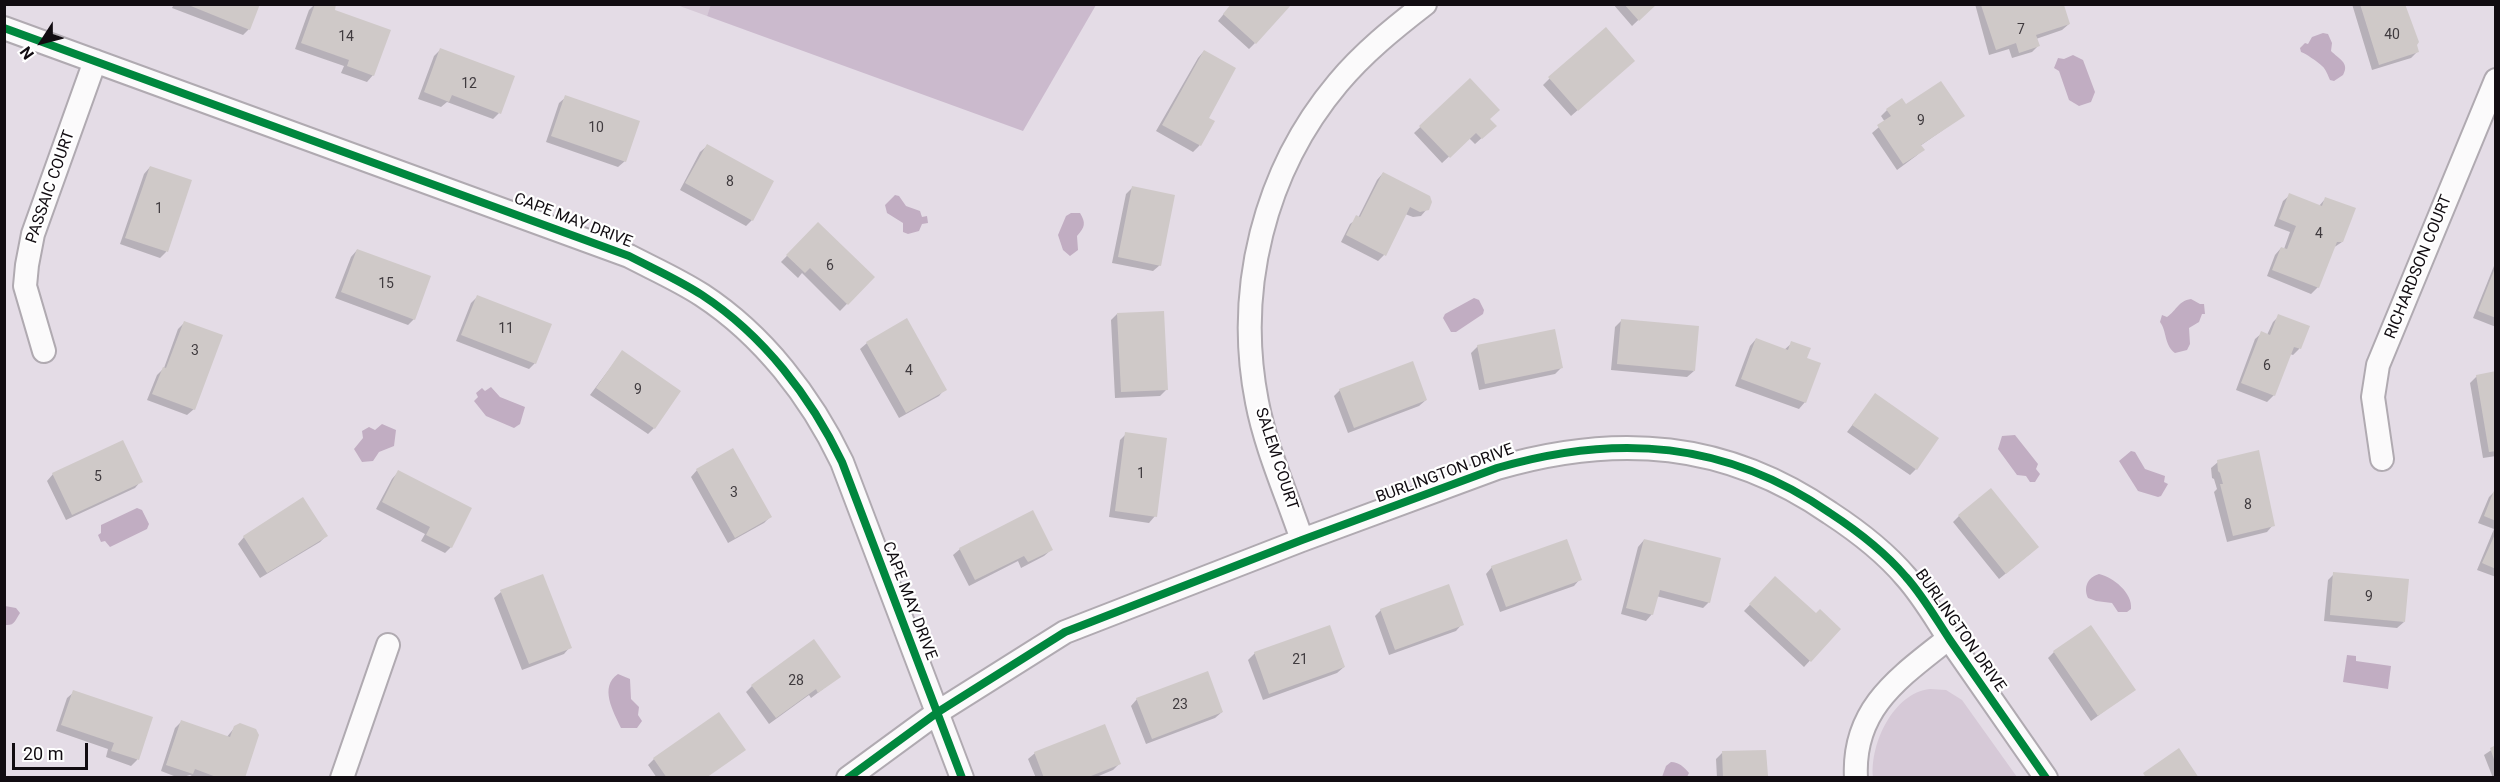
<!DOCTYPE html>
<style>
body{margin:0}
#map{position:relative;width:2500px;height:782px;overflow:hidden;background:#e4dce6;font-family:Roboto,sans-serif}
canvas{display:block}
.frame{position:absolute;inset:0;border:6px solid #110c11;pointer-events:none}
.north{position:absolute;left:12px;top:12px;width:60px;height:60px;-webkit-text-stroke:4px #fff;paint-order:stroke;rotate:234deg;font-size:16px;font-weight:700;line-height:24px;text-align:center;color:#110c11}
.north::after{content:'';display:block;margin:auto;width:21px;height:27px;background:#110c11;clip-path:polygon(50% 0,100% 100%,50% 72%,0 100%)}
.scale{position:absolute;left:12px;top:743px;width:76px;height:27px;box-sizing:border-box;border:3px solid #110c11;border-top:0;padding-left:8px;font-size:18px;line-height:21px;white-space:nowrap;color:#110c11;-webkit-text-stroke:4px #fff;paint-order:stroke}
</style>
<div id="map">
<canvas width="2500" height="782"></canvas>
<div class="frame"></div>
<div class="north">N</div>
<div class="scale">20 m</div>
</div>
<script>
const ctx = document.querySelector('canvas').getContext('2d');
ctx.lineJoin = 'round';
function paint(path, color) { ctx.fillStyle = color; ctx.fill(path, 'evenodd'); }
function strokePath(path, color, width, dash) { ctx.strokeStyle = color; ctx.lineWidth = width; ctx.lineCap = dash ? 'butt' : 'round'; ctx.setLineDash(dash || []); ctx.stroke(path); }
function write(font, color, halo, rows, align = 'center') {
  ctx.font = font + ' Roboto,sans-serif'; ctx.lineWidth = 4.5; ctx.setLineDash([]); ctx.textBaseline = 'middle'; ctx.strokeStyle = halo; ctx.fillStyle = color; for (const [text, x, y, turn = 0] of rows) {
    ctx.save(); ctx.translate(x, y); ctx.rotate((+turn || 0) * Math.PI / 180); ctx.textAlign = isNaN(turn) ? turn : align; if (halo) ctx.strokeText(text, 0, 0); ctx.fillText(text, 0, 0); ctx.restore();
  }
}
const green = new Path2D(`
 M677,5H711L707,16Z
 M1930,689L1946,690L1962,700L2017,777H1873C1870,744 1893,693 1930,689Z`);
const forest = new Path2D(`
 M711,4H1096V5L1023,131L707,16Z`);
const water = new Path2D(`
 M2323,33L2328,34L2332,43L2331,51C2339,59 2350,63 2343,75L2334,81L2330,80C2328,76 2326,69 2322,66C2318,62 2305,53 2301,52L2300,48L2305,43L2308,44L2312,37Z
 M2073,55L2083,60L2095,92L2091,102L2079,106L2069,100L2059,71L2054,68L2058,58L2064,59Z
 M895,195L899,196L906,206L920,211L922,217L927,216L928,223L922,224L919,231L908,234L903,232V223L887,213L885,205Z
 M1071,213H1080C1086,223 1085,227 1077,236L1078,250L1070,256L1063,250L1058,235L1066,216Z
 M1474,298L1479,300L1484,310L1483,314L1456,332H1451L1443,318L1445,314Z
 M2191,299L2200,304H2204L2205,314H2202L2199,322L2189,328L2190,344L2187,350L2175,353C2164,345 2167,331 2160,322L2162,315L2167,317C2177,310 2178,301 2191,299Z
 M491,387L500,397L525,407L520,424L514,428L486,416L474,401L478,397L476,393L482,388L485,391Z
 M382,424L396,430L394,446L379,452L373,461L362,462L354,449L363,438L362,431L369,427L375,430Z
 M2015,435L2038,464L2036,469L2040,474L2035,482H2030L2026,476L2017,475L1998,449L2002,436Z
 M2131,451L2135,452L2145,469L2165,476L2164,482L2168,484L2161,496L2158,497L2138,491L2119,461Z
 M137,508L142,510L149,524L147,529L110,547L105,541L101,542L98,535L101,533V525Z
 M2099,574C2113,577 2133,593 2131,609L2127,612H2118L2112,603L2096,601L2088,598C2083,587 2088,577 2099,574Z
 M5,606L16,608L20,613C15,620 15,626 5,625Z
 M2347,655L2356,656V661L2391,666L2388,689L2343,682Z
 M618,674L630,679L631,699L639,707L638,715L642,721L637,728H621C613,711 599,687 618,674Z
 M1671,762C1679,762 1684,767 1689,773L1687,777H1662L1666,766Z`);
const shadow = new Path2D(`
 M174,4H259L249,29L243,35L172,8Z
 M315,4L333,11L373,75L367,82L341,73L344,66L295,49L309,10Z
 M1232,4L1255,43L1249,49L1218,21Z
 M1613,4H1655L1632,26Z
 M1975,4H2062L2069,24L2062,30L2036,39L2038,46L2032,52L2012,58L2009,49L1989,55Z
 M2352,4H2404L2417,52L2411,58L2372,70Z
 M440,50L499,113L493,119L447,102L441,107L418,99L434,56Z
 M1204,51L1207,118L1213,122L1199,146L1193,152L1156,131L1198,58Z
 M1627,67L1571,116L1543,85L1550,78Z
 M1470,80L1488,119L1495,126L1475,144L1469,138L1442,163L1414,133Z
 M566,97L625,161L618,167L546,142L559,103Z
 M1905,106L1963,116L1920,146L1923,150L1916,156L1897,170L1872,133L1885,122L1881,116L1887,110Z
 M707,146L752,220L746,226L680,190L700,152Z
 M150,167L190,181L166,252L160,258L120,244L144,174Z
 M1383,173L1427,209L1421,216L1413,217L1405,214L1384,255L1378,261L1341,242L1350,224L1358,218L1377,180Z
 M1133,187L1160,265L1153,271L1112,263L1126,194Z
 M2290,195L2319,206L2326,198L2342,242L2333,248L2318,287L2311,294L2267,276L2275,255L2281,248L2284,249L2290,232L2274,226L2283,201Z
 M818,224L873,277L840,311L802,273L798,278L781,262Z
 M357,250L414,319L408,325L335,298L351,257Z
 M2496,261V327L2473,318Z
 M477,297L535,363L529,369L456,341L471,303Z
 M1117,314L1166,390L1160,396L1115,398L1111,320Z
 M2279,316L2308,327L2299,349L2293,355L2290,354L2274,395L2267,402L2236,390L2255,339L2262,333L2267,335L2273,322Z
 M1622,320L1694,371L1687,377L1611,370L1615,327Z
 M185,322L194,409L187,415L147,400L157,375L164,368L178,329Z
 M1756,339L1784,350L1792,343L1805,359V402L1799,409L1735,386L1750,346Z
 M867,343L945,389L939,396L899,418L860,349Z
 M1478,346L1561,368L1555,374L1479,390L1471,353Z
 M622,352L654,428L648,434L590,395Z
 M2496,373V456L2483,458L2470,383L2477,376Z
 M1340,390L1426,400L1419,406L1348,433L1334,396Z
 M1875,395L1916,469L1910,475L1847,432Z
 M1126,434L1155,516L1149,523L1109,517L1120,440Z
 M2218,462L2273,525L2267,532L2227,542L2214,492L2217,489L2214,479L2212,478L2211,468Z
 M697,470L771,516L764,523L728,543L691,477Z
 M398,472L451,547L445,553L421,541L425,534L376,509L392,479Z
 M53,474L141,481L135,488L66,520L47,481Z
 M2495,491L2496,577L2477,570L2494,529L2478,523L2489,497Z
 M1959,516L2031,553L1999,579L1953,522Z
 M326,536L320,542L260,578L238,544L244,537Z
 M1644,540L1709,602L1703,608L1656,596L1652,614L1646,621L1621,614L1638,547Z
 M960,549L1051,550L1044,556L1021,568L1018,561L969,586L953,555Z
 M1492,567L1580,579L1574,586L1500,612L1486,574Z
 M2334,574L2404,622L2397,628L2324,621L2328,580Z
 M542,576L570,647L564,654L522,670L494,598L501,592Z
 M1775,578L1816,615L1839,629L1804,667L1744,611Z
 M1381,610L1462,624L1456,631L1389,655L1375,616Z
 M2054,652L2134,689L2091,721L2048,658Z
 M1255,653L1344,667L1337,673L1263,700L1248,660Z
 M839,677L811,698L809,695L769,724L746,692L752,686Z
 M74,692L151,718L137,760L131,766L106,757L108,749L56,731L67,698Z
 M1137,699L1222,712L1215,718L1146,744L1131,706Z
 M181,722L226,738L235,727L243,778H196L190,775L179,778L161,771L175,728Z
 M2496,747V778H2493L2484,755Z
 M1035,753L1119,764L1113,770L1094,778H1036L1028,759Z
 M1722,753L1764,778H1717L1716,759Z
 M654,759L706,778H657L648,765Z`);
const building = new Path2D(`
 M186,4H260L250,30Z
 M315,4H336L335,10L391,30L374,76L347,66L349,60L301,43Z
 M1231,4H1292L1256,44L1223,14Z
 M1624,4H1657L1639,21Z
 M2360,4H2405L2419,42L2417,45L2419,52L2379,65Z
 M1981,5H2064L2070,24L2036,35L2040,46L2019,53L2016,43L1996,50Z
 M1606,27L1635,61L1578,111L1548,77Z
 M440,48L515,76L501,114L452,95L449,102L424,92Z
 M1204,50L1236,68L1209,118L1215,121L1201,146L1162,125Z
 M1470,78L1500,110L1490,119L1497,126L1482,139L1476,133L1450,158L1419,126Z
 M1941,81L1965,116L1921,145L1925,150L1903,164L1877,125L1891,116L1886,109L1902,98L1906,104Z
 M565,95L640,121L626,162L551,136Z
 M707,144L774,181L753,221L685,183Z
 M150,166L192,180L168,252L125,238Z
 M1383,172L1430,196L1432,202L1429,210L1420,212L1410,207L1386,256L1346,235L1356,215L1360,217Z
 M1132,186L1175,195L1161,266L1118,257Z
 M2289,193L2322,206L2325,197L2356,208L2343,242H2337L2319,288L2272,270L2281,247L2287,249L2296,226L2279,219Z
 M818,222L875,277L848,305L810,268L805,273L786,255Z
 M357,249L431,276L415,320L341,292Z
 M2495,268H2496V318L2478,311Z
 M477,295L552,324L536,364L461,335Z
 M1164,311L1168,390L1121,392L1117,313Z
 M2278,314L2310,326L2301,349L2294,347L2275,396L2241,383L2261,331L2270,335Z
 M907,318L947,390L906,413L866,342Z
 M1621,319L1699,326L1695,371L1617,364Z
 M184,321L223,335L195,410L152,394L163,367L166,368Z
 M1555,329L1563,368L1485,384L1477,345Z
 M1756,338L1788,350L1791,341L1811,348L1807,358L1821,363L1806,403L1741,379Z
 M622,350L681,391L655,429L596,388Z
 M1413,361L1427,400L1354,428L1339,389Z
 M2496,371V451L2489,452L2476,375Z
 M1875,393L1939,438L1917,470L1852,425Z
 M1125,432L1167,438L1157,517L1115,511Z
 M123,440L143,482L72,515L52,473Z
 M733,448L772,517L735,538L696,469Z
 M2259,450L2275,526L2233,536L2220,484H2223L2220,473L2218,471L2217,460Z
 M398,470L472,508L452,548L426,535L430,527L382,502Z
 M1991,488L2039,547L2006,574L1958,515Z
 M2495,488H2496V521L2484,516Z
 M303,497L328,536L267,573L243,536Z
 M1033,510L1053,550L1028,562L1024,556L975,580L959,548Z
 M2496,532V569L2482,563Z
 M1567,539L1582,580L1506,607L1491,566Z
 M1644,539L1721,558L1710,603L1660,590L1653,615L1626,608Z
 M2333,572L2409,579L2405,622L2330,615Z
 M543,574L572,648L529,664L500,590Z
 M1775,576L1816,613L1820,609L1841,629L1811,662L1749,604Z
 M1449,584L1464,625L1395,650L1380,609Z
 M1330,625L1345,667L1269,694L1254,652Z
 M2091,625L2136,690L2098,716L2053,651Z
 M814,639L841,677L818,693L816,689L776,718L751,685Z
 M1208,671L1223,712L1152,739L1136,698Z
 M73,690L153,717L139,760L111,751L114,743L61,725Z
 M719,712L746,750L706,778H667L653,758Z
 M181,720L230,737L234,726L240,723L256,729L259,735L245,778H219L195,769L193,774L166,765Z
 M1105,724L1121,764L1086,778H1044L1034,752Z
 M2496,745V762H2495L2490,748Z
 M2179,748L2199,778H2146L2143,773Z
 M1766,750L1768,776L1765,778H1723L1722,751Z`);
const minor = new Path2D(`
 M4,28L629,256C654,269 679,280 702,295C763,335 811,397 842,462L962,778
 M44,351L25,286L27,265L33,234L95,61
 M2382,459L2373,397L2378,365L2496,80
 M1302,540C1287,495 1266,449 1257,402C1235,290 1264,171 1338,83C1363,53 1394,28 1425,4
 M342,778L388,645
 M848,778L938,712L1065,632L1302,540L1497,468C1617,433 1726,441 1830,513C1859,532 1884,551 1906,577C1923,596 1936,619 1950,640C1982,686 2014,732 2046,778
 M1856,778C1852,708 1900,677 1949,638`);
const cycleway = new Path2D(`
 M4,28L629,256C654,269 679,280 702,295C763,335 811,397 842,462L962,778
 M848,778L938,712L1065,632L1302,540L1497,468C1617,433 1726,441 1830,513C1859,532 1884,551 1906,577C1923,596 1936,619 1950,640C1982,686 2014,732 2046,778`);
const numberNames = [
 ["7",2021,30],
 ["40",2392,35],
 ["14",346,37],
 ["12",469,84],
 ["9",1921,121],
 ["10",596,128],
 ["8",730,182],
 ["1",159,209],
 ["4",2319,234],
 ["6",830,266],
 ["15",386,284],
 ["11",506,329],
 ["3",195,351],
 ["6",2267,366],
 ["4",909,371],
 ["9",638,390],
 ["1",1141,474],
 ["5",98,477],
 ["3",734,493],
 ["8",2248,505],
 ["9",2369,597],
 ["21",1300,660],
 ["28",796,681],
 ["23",1180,705]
];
const streetNames = [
 ["PASSAIC COURT",51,187,-71],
 ["CAPE MAY DRIVE",573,221,21],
 ["RICHARDSON COURT",2419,267,-68],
 ["SALEM COURT",1276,459,72],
 ["BURLINGTON DRIVE",1445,474,-20],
 ["CAPE MAY DRIVE",909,601,69],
 ["BURLINGTON DRIVE",1960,631,55]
];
paint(green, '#d6c9d7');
paint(forest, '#cbbacd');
paint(water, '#c1adc2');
paint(shadow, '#0003');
paint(building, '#cfc9c8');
strokePath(minor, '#b0aab1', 26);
strokePath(minor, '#fbfafb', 22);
strokePath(cycleway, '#00873e', 8);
write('14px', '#403b3f', null, numberNames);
write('16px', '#110c11', '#fff', streetNames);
</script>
